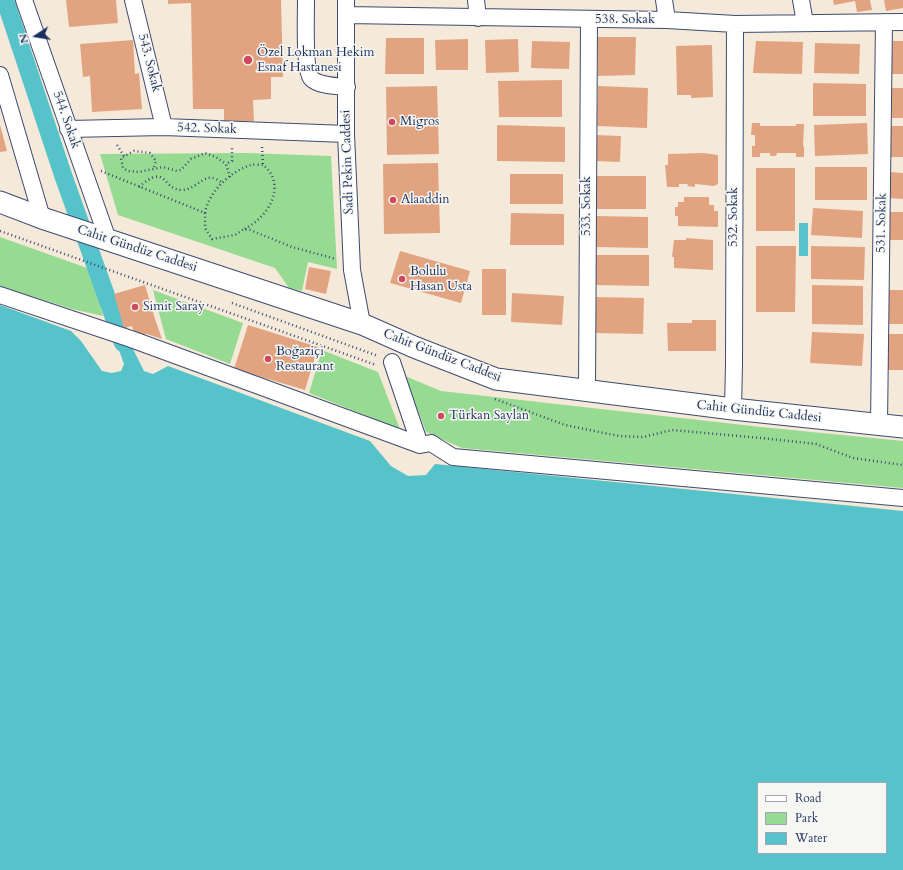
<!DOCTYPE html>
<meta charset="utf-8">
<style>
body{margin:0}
#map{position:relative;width:903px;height:870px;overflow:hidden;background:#f5e9d9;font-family:Cardo,serif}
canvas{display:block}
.legend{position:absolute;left:757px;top:782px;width:130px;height:72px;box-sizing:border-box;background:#f6f6f2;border:1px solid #9ea6b7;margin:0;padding:5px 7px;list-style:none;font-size:12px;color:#1b2f5e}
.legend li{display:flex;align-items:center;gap:8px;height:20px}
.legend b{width:20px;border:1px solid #9ea6b7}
.north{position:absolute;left:16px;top:16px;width:40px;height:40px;-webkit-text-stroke:3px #f6f6f2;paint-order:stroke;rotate:258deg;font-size:11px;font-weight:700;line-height:16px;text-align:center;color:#1b2f5e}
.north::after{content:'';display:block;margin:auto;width:14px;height:18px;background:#1b2f5e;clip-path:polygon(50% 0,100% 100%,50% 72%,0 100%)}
</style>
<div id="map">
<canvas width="903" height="870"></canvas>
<ul class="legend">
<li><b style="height:5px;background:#fff"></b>Road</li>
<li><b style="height:11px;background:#97db93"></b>Park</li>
<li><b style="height:11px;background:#56c3cb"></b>Water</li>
</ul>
<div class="north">N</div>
</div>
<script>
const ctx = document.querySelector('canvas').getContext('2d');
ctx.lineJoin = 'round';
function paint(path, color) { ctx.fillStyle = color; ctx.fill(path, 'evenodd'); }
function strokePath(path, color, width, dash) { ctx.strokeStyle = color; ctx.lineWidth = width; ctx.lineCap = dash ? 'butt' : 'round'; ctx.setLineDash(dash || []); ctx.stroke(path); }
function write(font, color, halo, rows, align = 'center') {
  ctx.font = font + ' Cardo,serif'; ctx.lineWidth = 3; ctx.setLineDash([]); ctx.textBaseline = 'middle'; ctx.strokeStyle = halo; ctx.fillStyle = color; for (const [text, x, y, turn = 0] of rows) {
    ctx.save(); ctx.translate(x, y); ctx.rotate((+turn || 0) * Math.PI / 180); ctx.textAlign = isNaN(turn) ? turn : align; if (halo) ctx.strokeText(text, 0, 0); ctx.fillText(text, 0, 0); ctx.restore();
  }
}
const green = new Path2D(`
 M246,153L331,156L337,269L308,262L302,291L289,288L275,268L118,215L100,154Z
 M0,237L90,269L103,316L72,309L0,286Z
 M153,290L243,323L230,364L166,339Z
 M322,350L378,372L400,429L309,393Z
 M405,376L441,391L761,427L903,441V488L462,448L426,432Z`);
const water = new Path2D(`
 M799,223H808V256H799Z
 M0,305L71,331L81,341L102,371L112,373L121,371L124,364L115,339L132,347L144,371L153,374L168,366L370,441L391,466L408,476L426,475L435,464L903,511V870H0ZM758,783H886V853H758Z`);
const canal = new Path2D(`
 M5,0L63,175L123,343`);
const building = new Path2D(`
 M66,0H116L118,23L69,27Z
 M168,0H281L283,77H271V99L253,100L254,121L224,122V109H193L191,3L168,4Z
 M833,0H870L872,10L857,12L855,1L834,5Z
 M884,0H903V8L886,11Z
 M598,37H636L635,75L598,76Z
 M386,38H424V74H385Z
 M468,39V70H436L435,40Z
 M518,39L519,72L486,73L485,40Z
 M133,40L135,74L139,73L142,109L92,112L90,76L83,77L80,44Z
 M532,41L570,42L569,69L531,68Z
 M756,41L803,42L802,74L753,73Z
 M893,41H903V74H891Z
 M815,43L860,44L859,74L814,73Z
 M712,45L713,97L691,98V95H677L676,46Z
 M562,80V117H499L498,81Z
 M813,83L866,84V116H813Z
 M437,86L439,154L387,155L386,87Z
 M598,86L648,88L647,128L597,126Z
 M892,88H903V118H892Z
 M752,123H760V126H796V124H804L803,146H804V157H796V153H777L776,156H770V153H760V157H752V146H755V135H751Z
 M867,123L868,154L815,156L814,125Z
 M0,125L7,151L0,152Z
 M497,125L565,127V162L497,161Z
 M891,126H903V157H891Z
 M595,135L621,136L620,162L594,161Z
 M703,153L718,155V184L714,186L695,184V187L687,186L688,184H679V187H667L665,165H668V154Z
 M438,163L440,233L384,234L383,164Z
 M815,167H867V200H815Z
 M756,168H795V231H756Z
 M890,172L903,173V199L889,198Z
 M510,174H563V204H510Z
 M597,176H646V209H597Z
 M684,197H709V205H714V211H718V227L678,226V216H675V207H678V202H684Z
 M813,208L863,211L862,238L811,235Z
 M888,212H903V240H888Z
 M511,213L564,214V245H510Z
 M595,216L648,217V248L595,247Z
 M686,238L713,240V270L674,268V257H672L674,240H686Z
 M756,246H796L795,312H756Z
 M811,246L865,247L864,280L811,279Z
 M400,251L470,271L461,303L390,283Z
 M595,255H649V286L595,285Z
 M309,267L331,271L326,294L305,289Z
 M482,269H506V315H482Z
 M145,285L155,319L162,339L147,334L135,336L132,326L124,328L114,294Z
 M812,285L863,286V325L812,324Z
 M888,290H903V324H888Z
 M512,293L564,296L562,325L511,322Z
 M594,297L644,298L643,334L593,333Z
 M692,320H716V351H668L667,323H692Z
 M248,325L318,347L305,390L234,369Z
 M812,332L864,334L862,366L810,363Z
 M887,334H903V370H887Z`);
const path = new Path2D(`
 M117,145L124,156
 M262,147L263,165
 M154,167L156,161L150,153L134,151L121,158L123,168L128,171L139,172L163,167L177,171L181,170L191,159L205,153L216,157L226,164
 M101,171L205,213V228L212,239L235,235L244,229L250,230L292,247L336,259
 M230,177L226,164L232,161V146
 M139,187C167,162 162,190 182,190C198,190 205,168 222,183
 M205,213C208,193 230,171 251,165C254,164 260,165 263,165C288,185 268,218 244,229
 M0,231L376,365
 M232,303L378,356
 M495,399L565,425L619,436L643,437L672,430L761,438L816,444L853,458L903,465`);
const minor = new Path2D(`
 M24,0L108,240
 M133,0L164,127
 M346,0V134L352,270L362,324
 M476,0L478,18
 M664,0L667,20
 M801,0L805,23
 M306,1C306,15 304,69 311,78C318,86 337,86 347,87
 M346,15L667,20L735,24L903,22
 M0,75L42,218
 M68,129L164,127L346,134
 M0,295L131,339L420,445L431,443L453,457L903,498
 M392,362L420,445
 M587,391L589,20
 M733,409L734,364L735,24
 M879,424L884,22`);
const major = new Path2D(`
 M0,202L42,218L362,324L414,347L496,379L733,409L903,427`);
const markers = [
 [248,60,5,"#d1495b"],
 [392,122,4,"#d1495b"],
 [393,200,4,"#d1495b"],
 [402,279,4,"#d1495b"],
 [135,307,4,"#d1495b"],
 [268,359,4,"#d1495b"],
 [441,416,4,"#d1495b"]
];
const streetNames = [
 ["538. Sokak",625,20],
 ["543. Sokak",149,63,76],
 ["544. Sokak",66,120,71],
 ["542. Sokak",207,129,2],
 ["Sadi Pekin Caddesi",348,162,-92],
 ["533. Sokak",587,206,-90],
 ["532. Sokak",734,217,-90],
 ["531. Sokak",882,223,-89],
 ["Cahit Gündüz Caddesi",137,249,18],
 ["Cahit Gündüz Caddesi",442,356,21],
 ["Cahit Gündüz Caddesi",759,412,6]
];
const poiNames = [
 ["Özel Lokman Hekim",257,53],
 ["Esnaf Hastanesi",257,68],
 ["Migros",400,122],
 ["Alaaddin",401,200],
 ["Bolulu",410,272],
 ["Hasan Usta",410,287],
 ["Simit Saray",143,307],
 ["Boğaziçi",276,352],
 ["Restaurant",276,367],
 ["Türkan Saylan",449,416]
];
paint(green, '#97db93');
paint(water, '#56c3cb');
strokePath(canal, '#56c3cb', 18);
paint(building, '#e2a480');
strokePath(minor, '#3c4b70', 18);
strokePath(major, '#3c4b70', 23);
strokePath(path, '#3c4b70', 2.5, [1, 3]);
strokePath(minor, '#fff', 16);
strokePath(major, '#fff', 21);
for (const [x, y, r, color] of markers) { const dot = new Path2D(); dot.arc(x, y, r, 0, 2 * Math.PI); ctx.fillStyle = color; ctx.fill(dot); strokePath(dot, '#f6f6f2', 1.5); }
write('13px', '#1b2f5e', '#f6f6f2', streetNames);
write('13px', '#1b2f5e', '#f6f6f2', poiNames, 'left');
</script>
